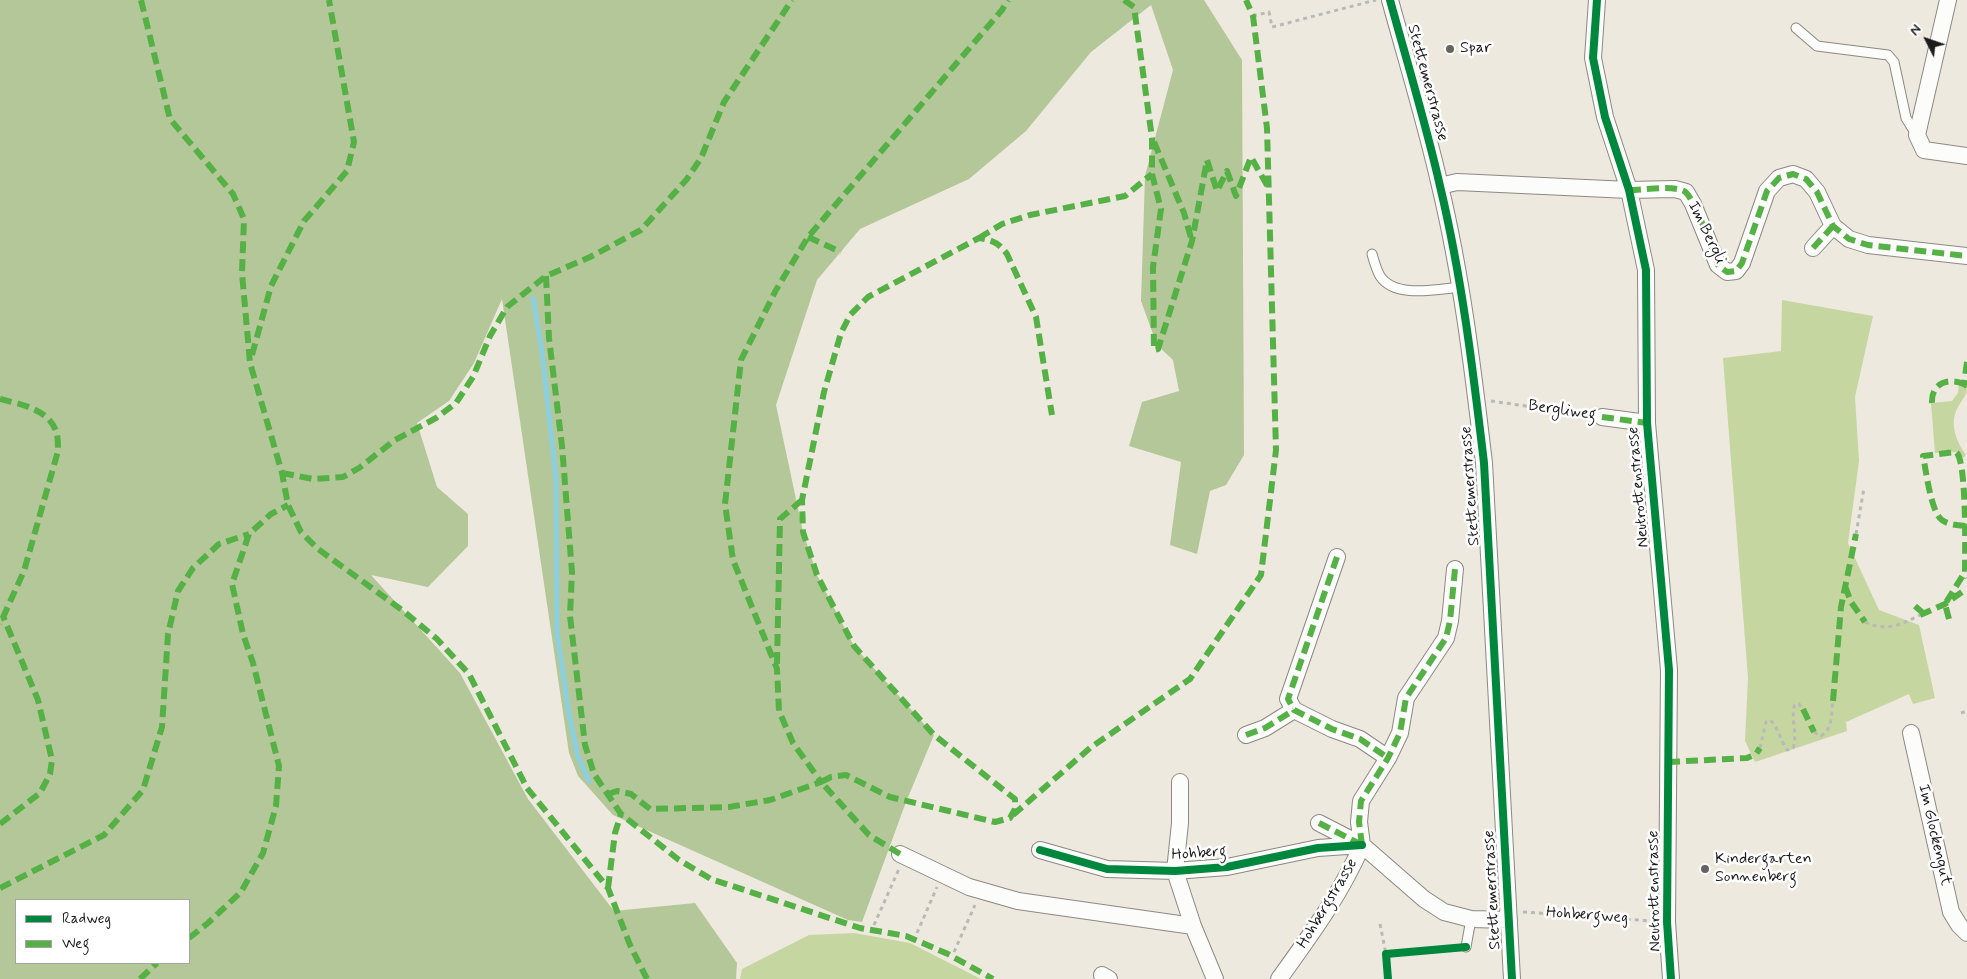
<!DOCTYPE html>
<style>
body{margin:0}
#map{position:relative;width:1967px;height:979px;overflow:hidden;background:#eee9de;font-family:Mynerve,sans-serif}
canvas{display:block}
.legend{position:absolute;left:15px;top:899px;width:175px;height:65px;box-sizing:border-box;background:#fff;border:1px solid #a4a4a4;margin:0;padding:6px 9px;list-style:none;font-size:15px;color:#1c1c1c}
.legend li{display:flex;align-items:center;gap:10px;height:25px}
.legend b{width:25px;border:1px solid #a4a4a4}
.north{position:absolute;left:1902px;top:15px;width:50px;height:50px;-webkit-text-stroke:4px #fff;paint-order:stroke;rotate:311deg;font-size:14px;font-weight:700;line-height:20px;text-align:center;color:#1c1c1c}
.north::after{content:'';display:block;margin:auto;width:18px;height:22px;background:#1c1c1c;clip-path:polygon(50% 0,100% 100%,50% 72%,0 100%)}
</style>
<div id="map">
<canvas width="1967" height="979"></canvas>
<ul class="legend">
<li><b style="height:6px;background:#00873e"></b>Radweg</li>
<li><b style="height:6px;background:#55b145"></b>Weg</li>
</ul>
<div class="north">N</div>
</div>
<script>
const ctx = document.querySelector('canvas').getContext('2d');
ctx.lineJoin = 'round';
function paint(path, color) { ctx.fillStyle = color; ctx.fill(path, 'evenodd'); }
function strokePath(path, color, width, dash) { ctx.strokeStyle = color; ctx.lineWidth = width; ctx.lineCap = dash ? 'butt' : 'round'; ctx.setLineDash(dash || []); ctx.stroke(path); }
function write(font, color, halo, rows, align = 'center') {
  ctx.font = font + ' Mynerve,sans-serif'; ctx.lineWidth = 5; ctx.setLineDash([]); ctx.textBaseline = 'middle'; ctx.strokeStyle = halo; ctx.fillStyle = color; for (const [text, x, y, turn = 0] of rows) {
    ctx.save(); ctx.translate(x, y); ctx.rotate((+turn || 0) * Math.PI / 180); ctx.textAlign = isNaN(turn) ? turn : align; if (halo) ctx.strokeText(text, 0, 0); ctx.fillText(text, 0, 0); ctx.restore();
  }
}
const green = new Path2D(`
 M1782,300L1873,316L1855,397L1859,461L1848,543L1879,610L1919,625L1935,698L1913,704L1909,694L1846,722L1847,731L1755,762L1745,741L1748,678L1723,358L1781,351Z
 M1959,382L1967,386C1967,396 1963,398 1958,407C1949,423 1956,441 1966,455L1963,458L1956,452L1935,453L1931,403L1952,401L1958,393Z
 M854,933L910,943L981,979H740L742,969L809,935Z`);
const forest = new Path2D(`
 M0,0H1204L1242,60L1244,455L1226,485L1210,491L1197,554L1170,545L1181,462L1129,446L1142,402L1179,391L1173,360L1157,345L1141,301L1145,176L1173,70L1151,5L1091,52L1026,131L969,179L860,229L817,280L776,405L803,532L817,575L854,646L934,735L906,802L862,922L848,920L613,815L578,776L569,753L502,299L474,363L449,401L417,423L437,487L468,514V546L428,587L371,575L460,673L528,799L614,911L695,903L737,963L736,979H0ZM16,900H189V963H16Z`);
const stream = new Path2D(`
 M533,298L542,352L556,478L557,632L569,714L578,757L589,781`);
const path = new Path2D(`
 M1253,16L1269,12L1272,27L1376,0
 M1491,401L1588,415
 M1856,534L1864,488
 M1865,622C1886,632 1900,625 1920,615
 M1961,713L1967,711
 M1814,732L1821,736C1833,729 1831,714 1833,701
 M1760,748L1766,722L1770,720C1779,728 1780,740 1787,750L1793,748C1798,734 1790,718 1795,704H1799L1803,709
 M1523,912L1652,921
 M1380,924L1386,954
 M874,925L899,869
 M917,933L937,887
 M954,952L975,905`);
const service = new Path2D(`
 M1796,28L1817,46L1888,55L1894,62L1906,118L1916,134
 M1372,254C1374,261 1376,269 1380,276C1395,299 1437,289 1461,287
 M1466,947L1471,919`);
const minor = new Path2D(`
 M1390,0C1407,62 1426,124 1440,186C1462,278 1473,370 1484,463L1512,979
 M1597,0L1593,58L1605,117L1629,190L1646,270L1647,423L1669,670L1667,922L1671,979
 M1948,0L1917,135L1924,150L1967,156
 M1440,186L1457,182L1629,190L1675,189L1686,192L1693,204L1718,265L1727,272L1736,271L1742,263L1767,191L1779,178L1793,174L1806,179L1817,192L1833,226L1849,239L1868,245L1967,256
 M1813,248L1833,226
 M1602,417L1647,423
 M1337,557L1288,699L1294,710L1332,729L1360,739L1388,758
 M1911,733L1951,912L1959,925L1967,933
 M1246,735L1265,728L1294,710
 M1180,782V823L1175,871L1193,926L1215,979
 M1319,823L1362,845L1424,899L1444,912L1471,919L1509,920
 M1362,845L1359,822L1361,801L1388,758L1400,733L1406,698L1446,638L1450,621L1455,569
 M1040,850L1107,869L1175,871L1227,867L1318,848L1362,845
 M900,854L969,887L1018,901L1193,926
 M1102,975L1109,979
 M1279,979C1310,936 1341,894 1362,845`);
const quiet = new Path2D(`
 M141,0L170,119L233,194L244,219L242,273L250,363L282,473L288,505L301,532L318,549L402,610L437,639L469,674L527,788L608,888L630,945L647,979
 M1124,0L1134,7L1152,138V174L1161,209L1153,267L1154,350L1158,349L1192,241L1207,160L1217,191L1227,171L1236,196L1251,157L1268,187
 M1154,142L1184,213L1191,238
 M1629,190C1644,190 1671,185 1684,191C1694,196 1713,252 1718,265L1727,272L1736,271L1742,263L1767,191L1779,178L1793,174L1806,179L1817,192L1833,226L1849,239L1868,245L1967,256
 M808,237L841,252
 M979,238L1002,224L1030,215L1125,196L1152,174
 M1813,248L1833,226
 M546,276L549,338L562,446L572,572L570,616L585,745L594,774L621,814L679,860L711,879L860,928L906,936L948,954L993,979
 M252,355L271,286L304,221L347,171L354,142L329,0
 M1967,362L1964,384L1967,386
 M0,399C20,404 48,409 56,431C58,436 58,445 58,451L24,571L0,624
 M1932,403C1931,384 1947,377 1964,384
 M1602,417L1647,423
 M282,473L313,479L343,477L359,468L395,440L436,418L456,403L473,377L490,336L507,307L546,276L590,257L641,230L687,179L701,158L724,102L792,0
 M1965,526C1957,525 1949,525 1942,520C1931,513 1926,470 1923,456L1956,452C1967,460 1965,552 1965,572L1967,578
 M1337,557L1288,699L1294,710L1332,729L1360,739L1388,758
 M1845,586L1851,602L1865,622
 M1915,606L1924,614
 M1920,615L1945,604L1962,592L1967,591
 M1949,619L1945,604L1965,572
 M777,664L780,519L802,500
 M1833,701L1841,607L1856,534
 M1803,709L1814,732
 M1246,735L1265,728L1294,710
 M1668,762L1747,758L1756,754L1760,748
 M608,794L617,791L631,794L650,809L729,807L770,800L821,782L793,743L779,711L777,669L733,560L725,504L741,360L776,290L808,237L1002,10L1008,0
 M1013,815L1090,748L1190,679L1261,575L1276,450L1267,128L1253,16L1246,0
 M1319,823L1360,844
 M0,824L40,793L50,774L52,760L38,700L3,616
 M1362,845L1359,822L1361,801L1388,758L1400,733L1406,698L1446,638L1450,621L1455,569
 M900,854L869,835L821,782L831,777L846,775L890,797L995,822L1010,818L1015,809V799L934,735L854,646L817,575L803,532L802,500L824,392L841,333L850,315L868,297L979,238C992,240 999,243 1007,254L1036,317L1052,415
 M0,888L104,835L143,790L162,727L168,634L178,591L193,568L219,544L249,534
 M608,888L615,833L621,814
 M189,938L208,923L241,892L263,853L276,806L279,766L253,663L243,634L232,584L249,534L271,514L288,505
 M140,979L157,963`);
const cycleway = new Path2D(`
 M1390,0C1407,62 1426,124 1440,186C1462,278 1473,370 1484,463L1512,979
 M1597,0L1593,58L1605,117L1629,190L1646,270L1647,423L1669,670L1667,922L1671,979
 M1040,850L1107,869L1175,871L1227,867L1318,848L1362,845
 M1388,979L1386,954L1466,947`);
const markers = [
 [1450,49,5,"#666460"],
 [1705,869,5,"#666460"]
];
const poiNames = [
 ["Spar",1460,49],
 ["Kindergarten",1715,860],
 ["Sonnenberg",1715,878]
];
const streetNames = [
 ["Stettemerstrasse",1427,83,75],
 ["Im Bergli",1706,233,64],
 ["Bergliweg",1562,411,8],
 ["Stettemerstrasse",1471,486,-94],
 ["Neutrottenstrasse",1639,487,-95],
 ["Im Glockengut",1934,835,77],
 ["Hohberg",1199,854,-4],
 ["Stettemerstrasse",1493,890,-93],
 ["Neutrottenstrasse",1655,891,-91],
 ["Hohbergstrasse",1328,904,-59],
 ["Hohbergweg",1587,916,4]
];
paint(green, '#c6d6a0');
paint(forest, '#b4c799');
strokePath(stream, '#8cd0df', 5);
strokePath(service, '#8c8983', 11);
strokePath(minor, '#8c8983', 18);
strokePath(path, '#b9b9b7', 3, [4, 4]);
strokePath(service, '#fcfcfa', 9);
strokePath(minor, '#fcfcfa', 16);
strokePath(quiet, '#55b145', 6, [12, 6]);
strokePath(cycleway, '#00873e', 8);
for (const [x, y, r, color] of markers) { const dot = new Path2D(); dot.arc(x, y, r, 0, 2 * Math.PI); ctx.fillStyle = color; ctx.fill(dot); strokePath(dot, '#fff', 2); }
write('16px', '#1c1c1c', '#fff', poiNames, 'left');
write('16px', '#1c1c1c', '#fff', streetNames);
</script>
